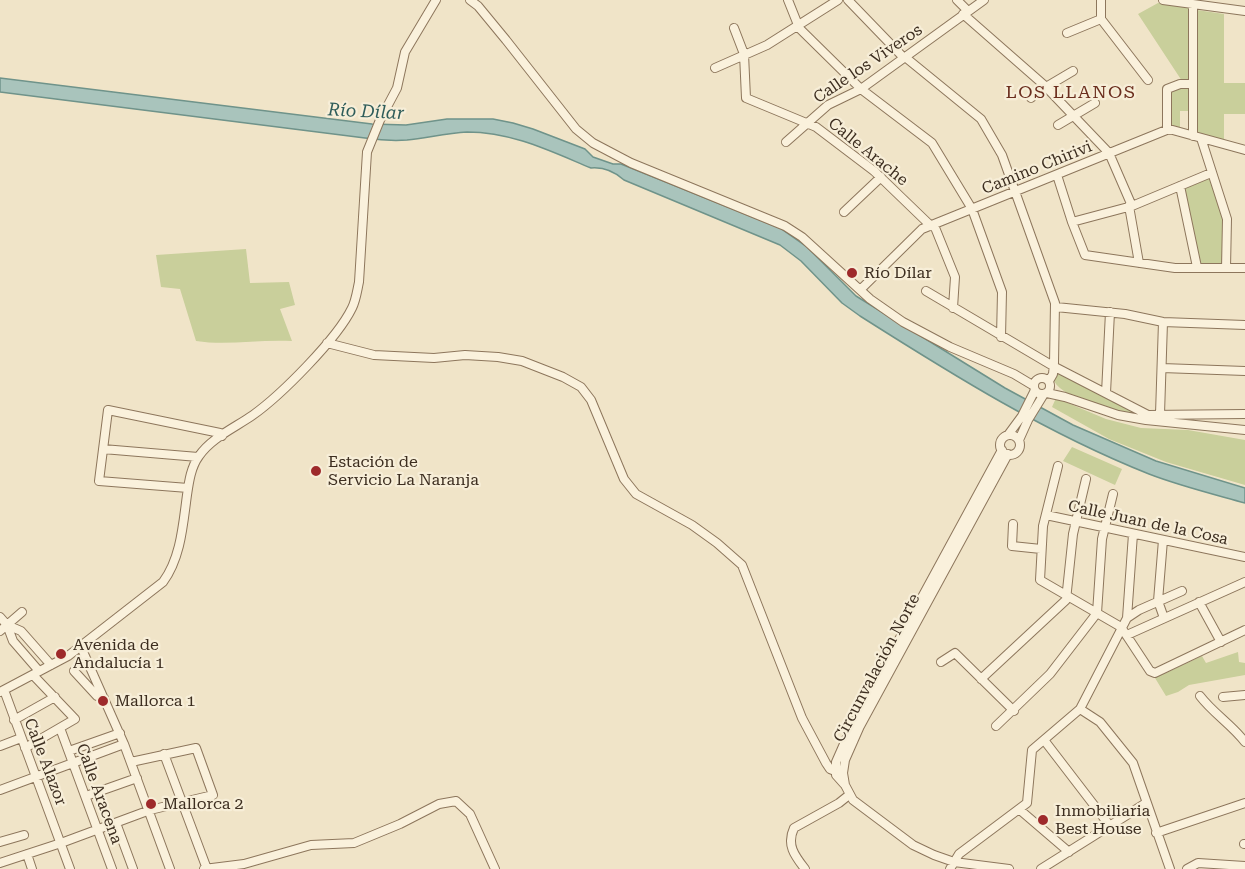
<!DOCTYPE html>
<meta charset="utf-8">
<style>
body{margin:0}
canvas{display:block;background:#f0e4c8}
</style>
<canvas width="1245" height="869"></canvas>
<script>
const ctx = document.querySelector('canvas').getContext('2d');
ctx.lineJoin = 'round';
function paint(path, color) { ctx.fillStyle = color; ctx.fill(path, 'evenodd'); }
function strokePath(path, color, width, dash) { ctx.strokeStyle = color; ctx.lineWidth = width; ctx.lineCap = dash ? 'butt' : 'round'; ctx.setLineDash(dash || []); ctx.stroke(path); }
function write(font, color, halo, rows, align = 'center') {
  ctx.font = font + ' "Roboto Serif",serif'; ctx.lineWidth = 4.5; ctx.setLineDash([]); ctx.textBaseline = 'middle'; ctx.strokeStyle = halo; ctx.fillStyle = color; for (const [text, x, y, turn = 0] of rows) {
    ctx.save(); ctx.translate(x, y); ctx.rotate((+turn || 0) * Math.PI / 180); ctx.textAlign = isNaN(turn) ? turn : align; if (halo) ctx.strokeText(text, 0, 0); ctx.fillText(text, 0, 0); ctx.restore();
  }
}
const green = new Path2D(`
 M1158,3L1189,7V81H1182L1138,14Z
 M1197,10L1224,14V83H1245V114H1224V140L1197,132Z
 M1181,87H1189V111H1180V128L1169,125V92Z
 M1210,177L1224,220L1222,264L1199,265L1184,187Z
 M246,249L250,283L289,282L295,305L280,309L292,341C260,339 227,346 196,341L180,289L161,287L156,255Z
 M1059,373L1147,417C1124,413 1065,401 1054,381L1055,375Z
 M1056,398L1106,419L1141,428L1188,430L1245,440V485L1166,462L1109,439L1052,407Z
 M1072,447L1122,469L1115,485L1063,461Z
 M1238,652L1239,662L1245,663V675L1189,685L1178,692L1166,696L1155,678L1202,656L1206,663Z`);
const water = new Path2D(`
 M0,78L372,124L406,125L447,119H493L513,123L533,129L585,149L593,157L613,164H621L780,228L807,247L856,296L1005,388L1073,425L1156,461L1245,488V503C1213,494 1180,486 1149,474C1046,433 953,375 860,316L842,303L801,261L780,245L624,180C615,172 603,167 591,168C550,151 512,132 467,132C446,133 427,138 407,140C393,141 379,140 365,138L0,92Z`);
const minor = new Path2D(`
 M470,0L478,6L506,40L576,129L593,143L631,163L785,226L802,237L870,299L903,322L950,347L1014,374L1034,386
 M788,0L798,25
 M848,0L904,58
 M957,0L968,11
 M1101,0V19L1148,80
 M1163,0L1245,11
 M963,14L1044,85L1109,153L1132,206
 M797,26L861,89L932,143L972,209L1002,292L1001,337
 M734,28L744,54L746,98L816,127L874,171L931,226
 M1067,33L1101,19
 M905,57L981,119L1002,155L1055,303L1054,363L1053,374L1049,381
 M715,68L767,45L838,0
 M1046,87L1073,71
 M1031,98L1044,85
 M1058,125L1095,103
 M1167,129V89L1180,84H1193
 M1193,136V4
 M1201,138L1227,219L1226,268
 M786,142L828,105L861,89L984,0
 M1057,175L1072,222L1085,255L1175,268H1245
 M1180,186L1197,267
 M1129,206L1139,263
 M844,212L881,177
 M1072,222L1132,206L1211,173
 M934,225L955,277L953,308
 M860,290L922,229L1169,129L1245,150
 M926,291L1053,366L1148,415L1245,414
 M1056,307L1125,314L1163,322L1245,325
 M327,343L374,355L434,358L465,355L498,357L522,361L563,377L581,387L591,400L624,479L636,494L692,525L717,543L742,565L802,718L826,763L830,769L835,771
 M1162,368L1245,371
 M1034 386a8 8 0 1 1 16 0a8 8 0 1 1-16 0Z
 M1047,393L1065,397L1118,415L1146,420L1245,430
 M1106,393L1110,312
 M1160,414L1163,322
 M1008,435L1022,416L1035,390
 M1000 445a10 10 0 1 1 20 0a10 10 0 1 1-20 0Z
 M1019,440L1028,420L1044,394
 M103,449L198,457
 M1008,454L860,726L845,760L843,773L845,785L853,800L913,845L934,855L954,862L1009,869
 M1058,466L1043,526L1040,580L1121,627L1150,671L1155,673L1245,630
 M188,488L99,481L108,410L220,433L222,436
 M1046,515L1245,557
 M1013,524L1012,546L1041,549
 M1163,540L1158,601L1164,618
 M1199,602L1221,642
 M0,617L7,625L13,641L39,671
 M1127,618L1133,534
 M7,625L21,631L51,665
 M0,631L22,612
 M1127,635L1245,582
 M81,647L124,744L170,869
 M941,662L955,653L1014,711
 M74,671L97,696L104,698
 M981,679L1066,600L1073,534L1086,479
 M4,690L70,869
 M0,692L68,656L163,582C181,558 183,524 187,495C189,481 191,467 199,456C211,438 236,427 253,415C281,395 337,339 352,308C356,300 357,291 359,282L367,152L380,120L397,88L405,52L436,0
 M1200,696C1213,713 1232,725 1245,742
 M1223,697L1245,695
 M1080,709L1100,722L1133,763L1170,869
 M14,720L55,697
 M996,726L1050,674L1097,613L1102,539L1113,494
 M60,728L112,869
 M1044,740L1110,826
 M0,746L21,738
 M25,748L75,719L33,675
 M69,751L120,733
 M164,754L207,869
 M844,784L836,775V762L851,728L1002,450
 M0,790L124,744
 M86,796L137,778
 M1020,810L1069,852
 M116,823L133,869
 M1156,833L1245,803
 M0,842L24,835
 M1244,844H1245
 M27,854L32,869
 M0,863L61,843L150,810L213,795L196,748L131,762
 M204,869L244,864L311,845L354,843L400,824L439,804L456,801L470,814L495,869
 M805,869C795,856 786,845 794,828L839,803L849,795
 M950,869L959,854L1027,803L1032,750L1080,709L1127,618L1139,610L1182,591
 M1041,869L1146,803
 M1187,869L1198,863L1245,866`);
const markers = [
 [852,273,6,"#9e2a2b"],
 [316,471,6,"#9e2a2b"],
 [61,654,6,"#9e2a2b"],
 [103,701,6,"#9e2a2b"],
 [151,804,6,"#9e2a2b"],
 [1043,820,6,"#9e2a2b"]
];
const streetNames = [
 ["Calle los Viveros",868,64,-34],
 ["Calle Arache",868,152,39],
 ["Camino Chirivi",1037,168,-22],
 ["Calle Juan de la Cosa",1148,523,12],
 ["Circunvalación Norte",877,668,-62],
 ["Calle Alazor",45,762,69],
 ["Calle Aracena",99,794,70]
];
const poiNames = [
 ["Río Dílar",864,273],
 ["Estación de",328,462],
 ["Servicio La Naranja",328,480],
 ["Avenida de",73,645],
 ["Andalucía 1",73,663],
 ["Mallorca 1",115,701],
 ["Mallorca 2",163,804],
 ["Inmobiliaria",1055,811],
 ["Best House",1055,829]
];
const neighbourhoodNames = [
 ["LOS LLANOS",1071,93]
];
const waterNames = [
 ["Río Dílar",366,112,3]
];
paint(green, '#c9cf9b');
paint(water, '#a9c4bc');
strokePath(water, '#6f938a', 1.5);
strokePath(minor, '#8d765c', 10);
strokePath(minor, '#faf1dc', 8);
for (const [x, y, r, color] of markers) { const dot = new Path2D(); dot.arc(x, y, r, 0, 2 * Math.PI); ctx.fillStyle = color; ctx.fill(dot); strokePath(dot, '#f7eed8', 2); }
write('16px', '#3d2e20', '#f7eed8', streetNames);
write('16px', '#3d2e20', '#f7eed8', poiNames, 'left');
ctx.letterSpacing = '1.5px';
write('18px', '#6b2e1e', '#f7eed8', neighbourhoodNames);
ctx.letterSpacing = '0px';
write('italic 18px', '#2f5d5a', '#f7eed8', waterNames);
</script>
